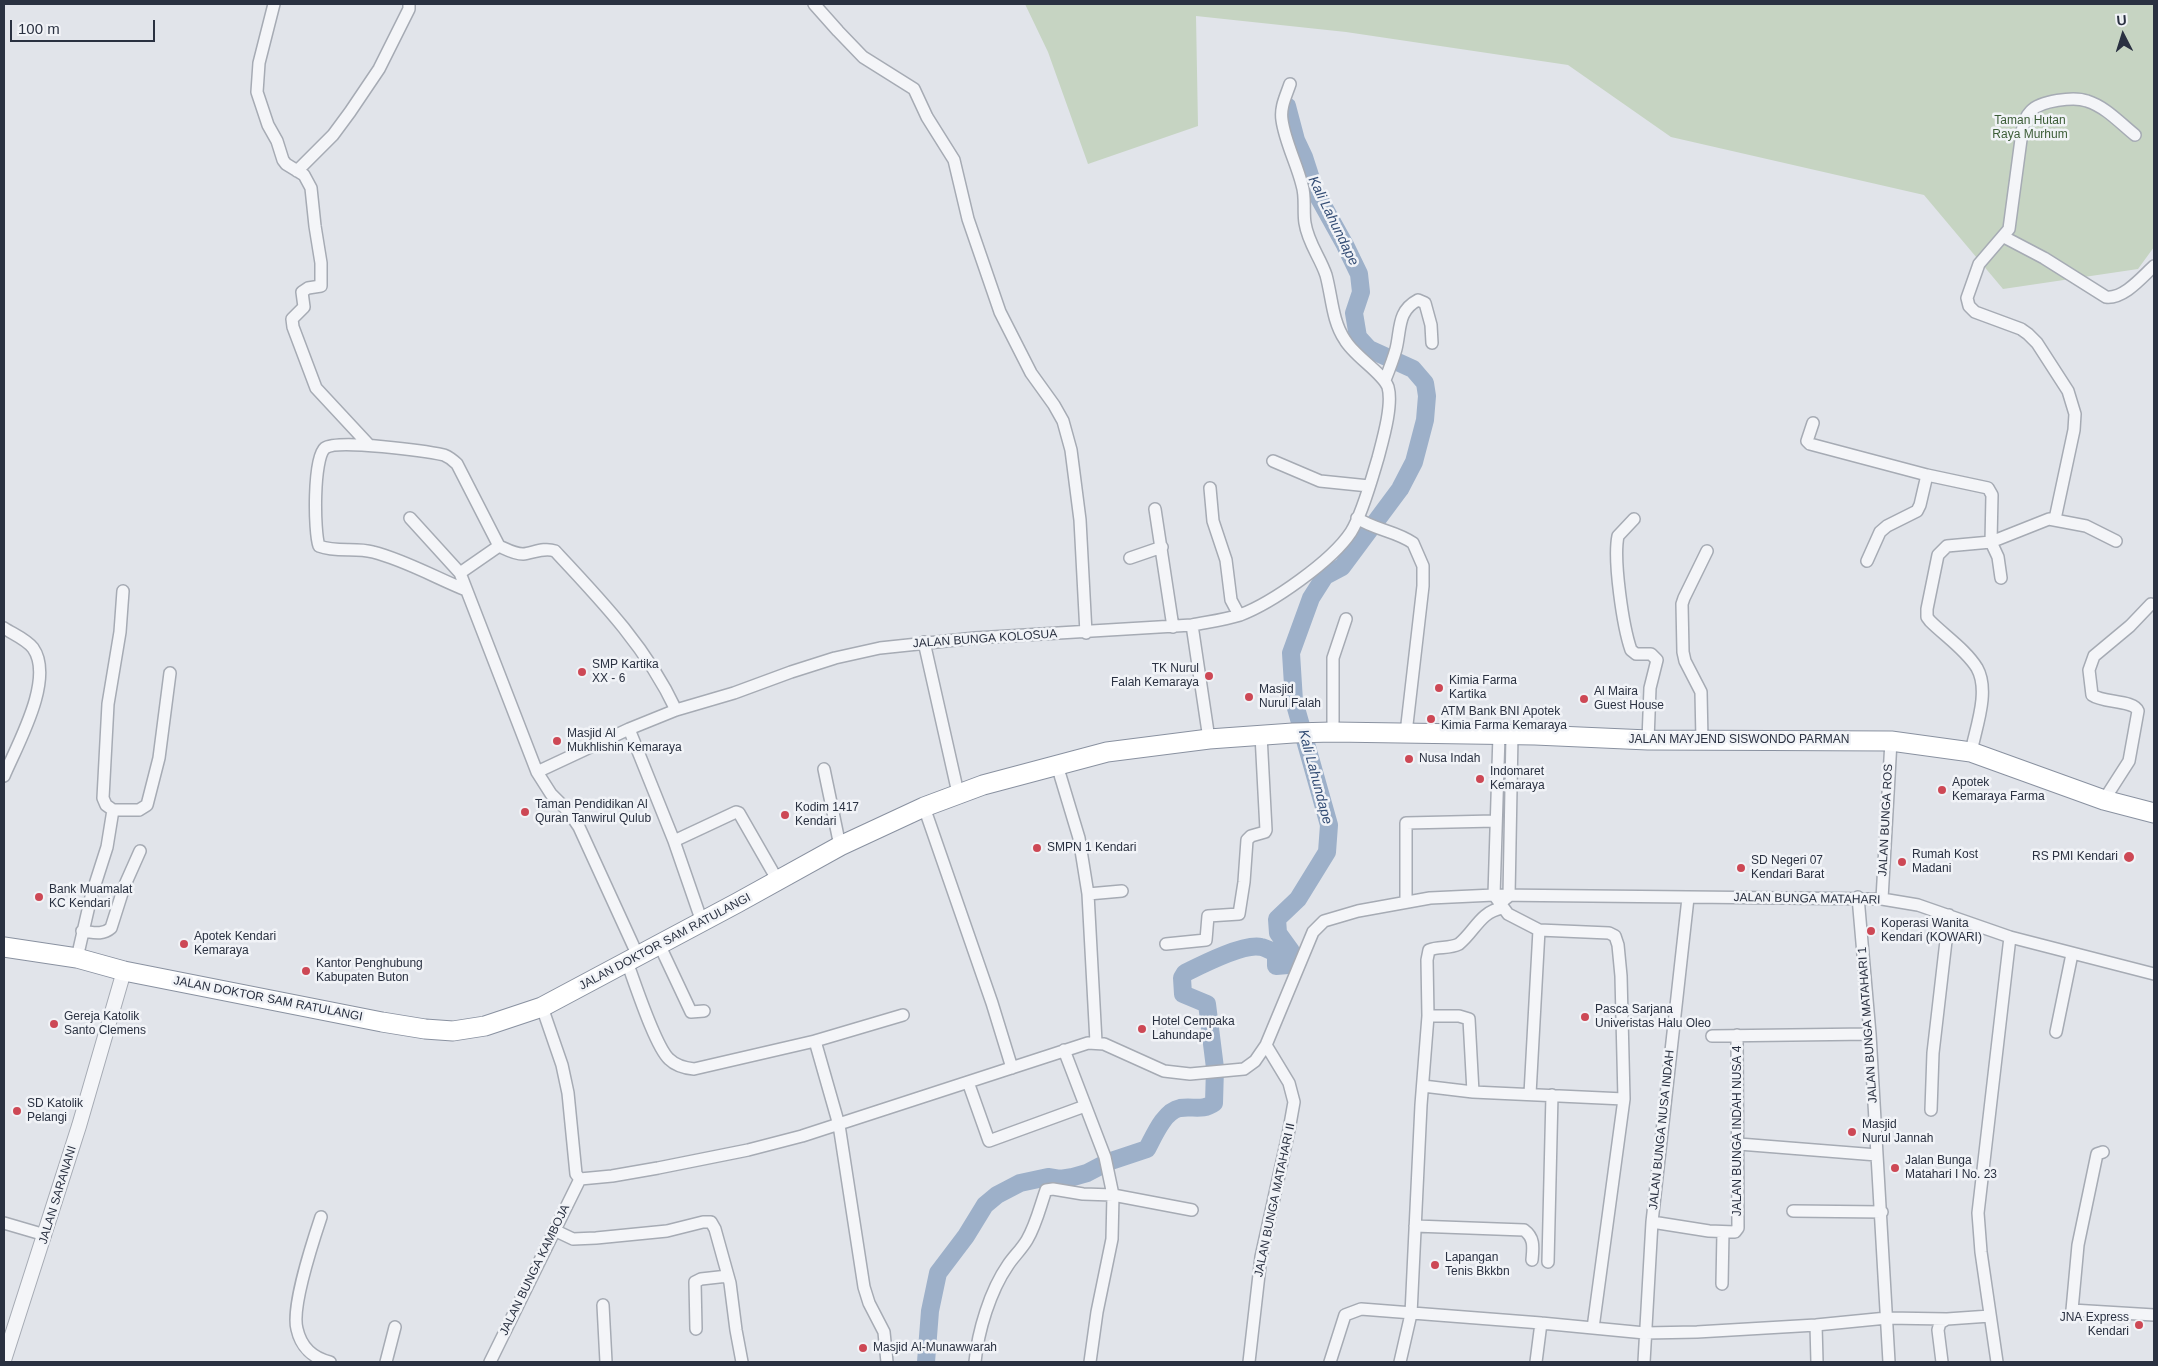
<!DOCTYPE html>
<style>
body{margin:0}
#map{position:relative;width:2158px;height:1366px;overflow:hidden;background:#e1e4ea;font-family:Helvetica,sans-serif}
canvas{display:block}
.frame{position:absolute;inset:0;border:5px solid #2a3141;pointer-events:none}
.north{position:absolute;left:2098px;top:10px;width:50px;height:50px;-webkit-text-stroke:4px #f1f3f7;paint-order:stroke;rotate:355deg;font-size:14px;font-weight:700;line-height:20px;text-align:center;color:#2a3141}
.north::after{content:'';display:block;margin:auto;width:18px;height:22px;background:#2a3141;clip-path:polygon(50% 0,100% 100%,50% 72%,0 100%)}
.scale{position:absolute;left:10px;top:20px;width:145px;height:22px;box-sizing:border-box;border:2px solid #2a3141;border-top:0;padding-left:6px;font-size:15px;line-height:18px;white-space:nowrap;color:#2a3141;-webkit-text-stroke:4px #f1f3f7;paint-order:stroke}
</style>
<div id="map">
<canvas width="2158" height="1366"></canvas>
<div class="frame"></div>
<div class="north">U</div>
<div class="scale">100 m</div>
</div>
<script>
const ctx = document.querySelector('canvas').getContext('2d');
ctx.lineJoin = 'round';
function paint(path, color) { ctx.fillStyle = color; ctx.fill(path, 'evenodd'); }
function strokePath(path, color, width, dash) { ctx.strokeStyle = color; ctx.lineWidth = width; ctx.lineCap = dash ? 'butt' : 'round'; ctx.setLineDash(dash || []); ctx.stroke(path); }
function write(font, color, halo, rows, align = 'center') {
  ctx.font = font + ' Helvetica,sans-serif'; ctx.lineWidth = 5; ctx.setLineDash([]); ctx.textBaseline = 'middle'; ctx.strokeStyle = halo; ctx.fillStyle = color; for (const [text, x, y, turn = 0] of rows) {
    ctx.save(); ctx.translate(x, y); ctx.rotate((+turn || 0) * Math.PI / 180); ctx.textAlign = isNaN(turn) ? turn : align; if (halo) ctx.strokeText(text, 0, 0); ctx.fillText(text, 0, 0); ctx.restore();
  }
}
const green = new Path2D(`
 M1025,4H2154V247L2138,269L2003,289L1924,195L1671,137L1568,65L1346,32L1196,16L1198,126L1088,164L1048,52Z`);
const river = new Path2D(`
 M926,1362L930,1311L938,1273L966,1236L985,1205L997,1195L1020,1183L1048,1177L1060,1179L1073,1177L1087,1173L1108,1162L1147,1149C1154,1136 1164,1111 1180,1108C1193,1106 1203,1111 1214,1103L1215,1068L1207,1004L1183,994L1182,978L1185,973C1201,965 1244,943 1261,947C1266,948 1271,951 1276,953V966L1288,965L1291,951L1278,933L1277,919L1298,899L1327,852L1329,825L1294,701L1291,653L1311,598L1325,576L1342,567L1400,489L1414,462L1425,420L1427,396L1425,383L1413,369L1369,349L1358,337L1354,313L1361,292L1359,274L1345,245L1315,191L1304,157L1296,140L1287,106`);
const minor = new Path2D(`
 M274,4L259,63L257,92L268,125L277,141L283,160L286,164L304,175L311,188L315,226L321,263V286L308,288L302,292L304,307L292,319L293,327L316,388L369,445
 M814,4L838,31L863,57L914,89L927,117L954,160L968,219L1000,312L1031,373L1054,405L1063,421L1071,450L1080,520L1086,633
 M297,171L333,135L350,112L379,69L409,9V4
 M2004,237L2044,258L2106,297C2124,299 2142,277 2154,266
 M1385,380C1389,370 1393,360 1396,349C1401,329 1397,311 1418,300L1425,303L1431,325L1432,343
 M1813,423L1807,441L1810,444L1927,475
 M1273,461L1320,481L1369,486
 M1210,488L1213,521L1226,560L1231,600L1239,615
 M1155,509L1173,627
 M410,518L460,573
 M1357,518C1375,530 1396,531 1413,543L1423,566V586L1406,733
 M1634,519L1618,536C1613,560 1623,627 1631,650L1636,654H1651L1657,660L1650,688L1648,740
 M2055,519L2074,430L2075,414L2068,391L2037,343L2028,334L2021,329L1975,312L1969,306L1967,298L1979,264L2009,229L2022,132C2023,124 2025,117 2031,111C2040,101 2074,96 2087,101C2106,107 2120,123 2135,135
 M499,546C506,549 514,554 523,554C533,553 544,547 555,551C601,600 647,648 676,710
 M1130,558L1162,547
 M1867,561L1880,532L1887,526L1917,511L1920,505L1927,475L1988,488L1992,495L1991,542L2049,519L2086,526L2116,541
 M466,590C436,578 405,560 373,552C355,547 337,553 319,546C314,532 313,458 325,448C338,439 426,451 444,455C449,457 453,460 457,464L499,546L460,573L537,772L551,794L569,812L579,827L638,956
 M4,628C13,634 26,639 33,648C55,679 17,745 4,776
 M924,642L958,793
 M629,729L676,710L734,693L791,672L835,658L880,648L975,638L1192,625
 M1333,732V658L1346,619
 M1499,735L1494,895L1508,914L1539,930L1530,1094
 M1209,739L1192,625C1207,622 1224,620 1240,615C1272,603 1332,561 1351,532C1362,515 1372,478 1378,458C1383,439 1393,405 1388,387C1383,373 1354,356 1345,340C1332,321 1332,297 1326,275C1320,257 1308,243 1305,223C1303,211 1306,197 1302,185C1297,164 1285,142 1282,120C1280,107 1286,96 1290,84
 M1702,740L1701,692L1685,661L1683,652L1682,604L1684,598L1707,551
 M1971,752C1976,727 1990,691 1977,668C1966,650 1945,636 1930,621L1927,617V609L1938,555L1947,546L1991,542L1998,557L2001,578
 M1057,765L1079,838L1088,894L1122,891
 M824,769L840,846
 M537,772L629,729L674,841L702,922
 M2104,800L2129,761L2138,711C2134,700 2103,703 2092,695L2089,670L2094,656L2130,626L2151,604
 M924,807L992,1003L1012,1068
 M113,810H139L147,805L159,758L170,673
 M674,841L736,812L739,813L778,881
 M1088,894L1096,1042
 M1858,897L1870,1034L1889,1362
 M1882,899L1891,741
 M1504,900L1509,896L1512,735
 M1406,902V823L1495,821
 M1539,930L1609,933L1615,936L1618,945L1621,976L1624,1099L1593,1328
 M82,931C92,932 102,936 111,928L124,887L140,851
 M659,944L691,1012L704,1011
 M1166,944L1206,940L1208,916L1239,914L1244,882L1247,840L1251,836L1265,832L1266,830L1261,735
 M77,958L91,897L107,847L113,810L106,805L103,798L108,704L120,632L123,591
 M627,962C635,983 655,1046 669,1059C676,1066 684,1068 694,1069L815,1041L839,1125L864,1287L869,1303L884,1332L887,1362
 M542,1007L562,1065L568,1093L576,1174L580,1179
 M1428,1016H1459L1469,1019L1473,1092
 M2056,1032L2072,954
 M1712,1036L1870,1034
 M815,1041L903,1015
 M1064,1050L1105,1157L1113,1195L1112,1239L1097,1312L1090,1362
 M968,1082L989,1141L1085,1106
 M1423,1086L1473,1092L1624,1099
 M1931,1110L1933,1053L1949,915
 M1739,1144L1877,1155
 M2103,1152L2097,1154L2078,1245L2072,1310L2154,1315
 M580,1179L612,1176L658,1168L748,1150L802,1136L1088,1043L1104,1044L1164,1071L1190,1074L1244,1069L1255,1061L1266,1045L1313,932L1324,921L1358,911L1430,898L1494,895L1882,899L1918,905L2010,937L2154,974
 M1793,1211L1882,1212
 M321,1217C313,1241 291,1307 297,1329C301,1347 313,1358 330,1362
 M1652,1222L1709,1231L1735,1232L1738,1228L1737,1035
 M4,1223L45,1235
 M1415,1226L1524,1230C1535,1238 1533,1248 1532,1260
 M554,1230L573,1239L596,1238L667,1231L703,1222H711L715,1229L730,1283L736,1330L742,1362
 M1548,1262L1552,1095
 M1722,1284L1723,1232
 M603,1305L606,1362
 M1816,1325L1817,1362
 M696,1329L695,1282L701,1279L728,1276
 M386,1362L395,1327
 M490,1362L580,1179
 M975,1362C978,1331 990,1291 1008,1265C1014,1256 1021,1250 1027,1240C1036,1225 1040,1207 1046,1190L1053,1189L1083,1194L1113,1195L1192,1210
 M1249,1362L1261,1257L1289,1130L1294,1102L1289,1083L1266,1045
 M1330,1362L1345,1315L1361,1309L1541,1323L1645,1333L1697,1332L1816,1325L1887,1318L1947,1319L1990,1316
 M1400,1362L1411,1314L1421,1105L1428,1016L1427,960L1429,950C1439,946 1449,949 1459,944C1475,931 1480,912 1502,908
 M1536,1362L1541,1323
 M1644,1362L1652,1222L1688,898
 M1942,1362L1938,1330L1940,1323L1947,1319
 M1997,1362L1981,1252L1978,1213L2010,937`);
const tertiary = new Path2D(`
 M4,1360L79,1126L124,971`);
const trunk = new Path2D(`
 M4,947L77,958L124,971L382,1022L425,1029L453,1031L485,1026L542,1007L737,903L840,846L924,807L983,785L1107,752L1209,739L1293,733L1333,732L1535,735L1648,740L1891,741L1971,752L2104,800L2154,813`);
const markers = [
 [582,672,5,"#cd4855"],
 [1209,676,5,"#cd4855"],
 [1439,688,5,"#cd4855"],
 [1249,697,5,"#cd4855"],
 [1584,699,5,"#cd4855"],
 [1431,719,5,"#cd4855"],
 [557,741,5,"#cd4855"],
 [1409,759,5,"#cd4855"],
 [1480,779,5,"#cd4855"],
 [1942,790,5,"#cd4855"],
 [525,812,5,"#cd4855"],
 [785,815,5,"#cd4855"],
 [1037,848,5,"#cd4855"],
 [2129,857,6,"#cd4855"],
 [1902,862,5,"#cd4855"],
 [1741,868,5,"#cd4855"],
 [39,897,5,"#cd4855"],
 [1871,931,5,"#cd4855"],
 [184,944,5,"#cd4855"],
 [306,971,5,"#cd4855"],
 [1585,1017,5,"#cd4855"],
 [54,1024,5,"#cd4855"],
 [1142,1029,5,"#cd4855"],
 [17,1111,5,"#cd4855"],
 [1852,1132,5,"#cd4855"],
 [1895,1168,5,"#cd4855"],
 [1435,1265,5,"#cd4855"],
 [2139,1325,5,"#cd4855"],
 [863,1348,5,"#cd4855"]
];
const parkNames = [
 ["Taman Hutan",2030,121],
 ["Raya Murhum",2030,135]
];
const streetNames = [
 ["JALAN BUNGA KOLOSUA",985,639,-4],
 ["JALAN MAYJEND SISWONDO PARMAN",1739,740],
 ["JALAN BUNGA ROS",1886,820,-87],
 ["JALAN BUNGA MATAHARI",1807,899,1],
 ["JALAN DOKTOR SAM RATULANGI",665,942,-28],
 ["JALAN DOKTOR SAM RATULANGI",268,999,11],
 ["JALAN BUNGA MATAHARI 1",1868,1025,-94],
 ["JALAN BUNGA NUSA INDAH",1662,1130,-84],
 ["JALAN BUNGA INDAH NUSA 4",1738,1131,-90],
 ["JALAN SARANANI",58,1195,-73],
 ["JALAN BUNGA MATAHARI II",1275,1200,-78],
 ["JALAN BUNGA KAMBOJA",535,1270,-64]
];
const poiNames = [
 ["SMP Kartika",592,665],
 ["XX - 6",592,679],
 ["TK Nurul",1199,669,"right"],
 ["Falah Kemaraya",1199,683,"right"],
 ["Kimia Farma",1449,681],
 ["Kartika",1449,695],
 ["Masjid",1259,690],
 ["Nurul Falah",1259,704],
 ["Al Maira",1594,692],
 ["Guest House",1594,706],
 ["ATM Bank BNI Apotek",1441,712],
 ["Kimia Farma Kemaraya",1441,726],
 ["Masjid Al",567,734],
 ["Mukhlishin Kemaraya",567,748],
 ["Nusa Indah",1419,759],
 ["Indomaret",1490,772],
 ["Kemaraya",1490,786],
 ["Apotek",1952,783],
 ["Kemaraya Farma",1952,797],
 ["Taman Pendidikan Al",535,805],
 ["Quran Tanwirul Qulub",535,819],
 ["Kodim 1417",795,808],
 ["Kendari",795,822],
 ["SMPN 1 Kendari",1047,848],
 ["Rumah Kost",1912,855],
 ["Madani",1912,869],
 ["RS PMI Kendari",2118,857,"right"],
 ["SD Negeri 07",1751,861],
 ["Kendari Barat",1751,875],
 ["Bank Muamalat",49,890],
 ["KC Kendari",49,904],
 ["Koperasi Wanita",1881,924],
 ["Kendari (KOWARI)",1881,938],
 ["Apotek Kendari",194,937],
 ["Kemaraya",194,951],
 ["Kantor Penghubung",316,964],
 ["Kabupaten Buton",316,978],
 ["Pasca Sarjana",1595,1010],
 ["Univeristas Halu Oleo",1595,1024],
 ["Gereja Katolik",64,1017],
 ["Santo Clemens",64,1031],
 ["Hotel Cempaka",1152,1022],
 ["Lahundape",1152,1036],
 ["SD Katolik",27,1104],
 ["Pelangi",27,1118],
 ["Masjid",1862,1125],
 ["Nurul Jannah",1862,1139],
 ["Jalan Bunga",1905,1161],
 ["Matahari I No. 23",1905,1175],
 ["Lapangan",1445,1258],
 ["Tenis Bkkbn",1445,1272],
 ["JNA Express",2129,1318,"right"],
 ["Kendari",2129,1332,"right"],
 ["Masjid Al-Munawwarah",873,1348]
];
const waterNames = [
 ["Kali Lahundape",1333,221,64],
 ["Kali Lahundape",1315,777,75]
];
paint(green, '#c6d4c2');
strokePath(river, '#9db0c9', 18);
strokePath(minor, '#a6abb4', 14);
strokePath(tertiary, '#a6abb4', 16);
strokePath(trunk, '#8991a0', 21);
strokePath(minor, '#f4f5f8', 11);
strokePath(tertiary, '#f4f5f8', 14);
strokePath(trunk, '#fff', 19);
for (const [x, y, r, color] of markers) { const dot = new Path2D(); dot.arc(x, y, r, 0, 2 * Math.PI); ctx.fillStyle = color; ctx.fill(dot); strokePath(dot, '#f1f3f7', 2); }
write('12px', '#3c5d37', '#f1f3f7', parkNames);
write('12px', '#2a3141', '#f1f3f7', streetNames);
write('12px', '#2a3141', '#f1f3f7', poiNames, 'left');
write('italic 14px', '#344d75', '#f1f3f7', waterNames);
</script>
